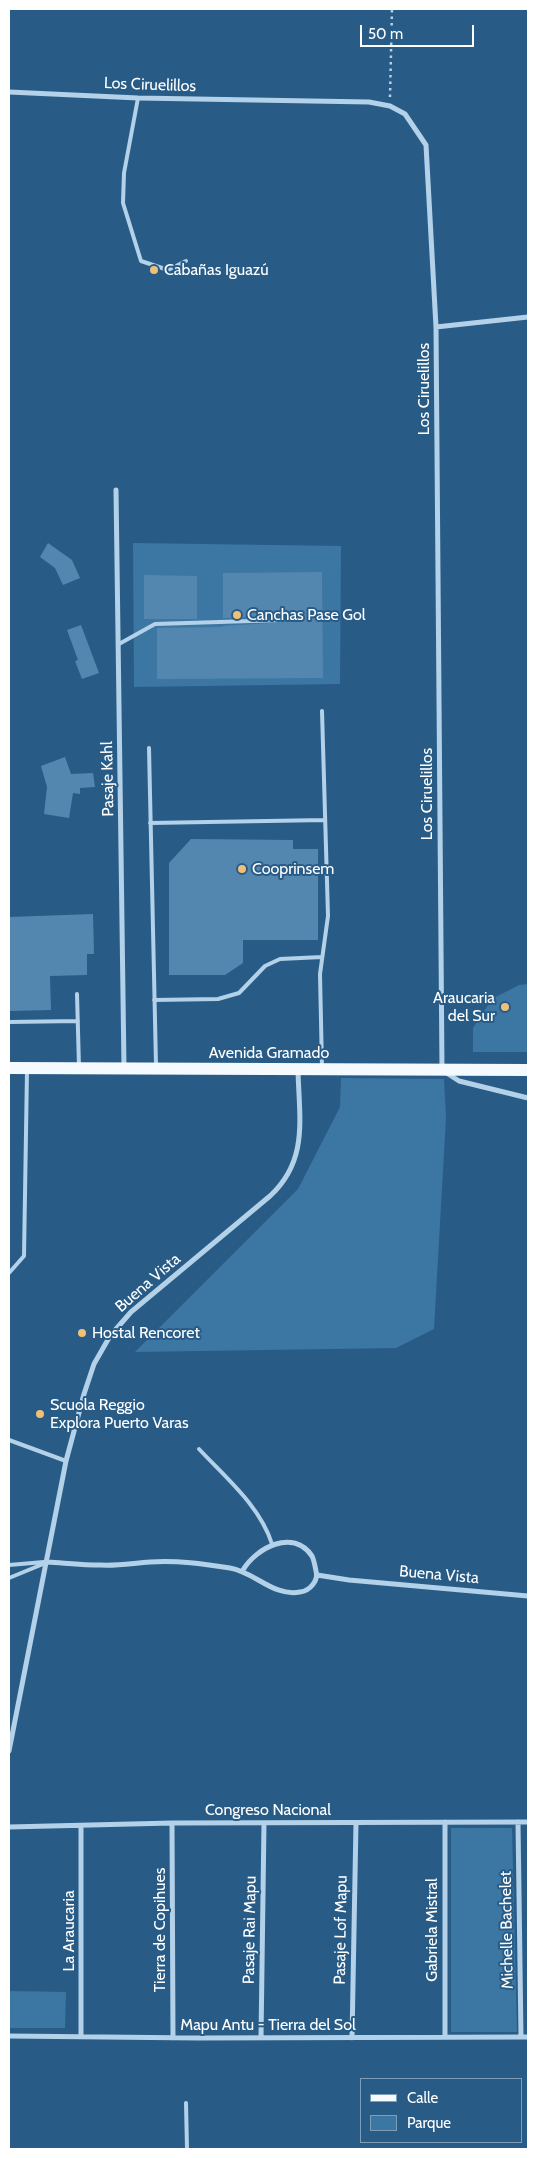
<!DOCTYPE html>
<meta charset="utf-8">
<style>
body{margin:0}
#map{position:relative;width:537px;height:2158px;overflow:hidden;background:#285c87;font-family:Cabin,sans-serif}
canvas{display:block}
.frame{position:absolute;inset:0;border:10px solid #fff;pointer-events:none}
.legend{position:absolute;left:360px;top:2078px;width:162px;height:65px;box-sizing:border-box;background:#285c87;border:1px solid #7e9db7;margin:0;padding:6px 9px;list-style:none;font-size:15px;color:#fff}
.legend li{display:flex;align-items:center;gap:10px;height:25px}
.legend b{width:25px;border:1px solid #7e9db7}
.scale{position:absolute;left:360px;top:25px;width:114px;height:22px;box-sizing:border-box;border:2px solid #fff;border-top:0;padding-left:6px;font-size:15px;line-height:18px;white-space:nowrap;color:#fff;-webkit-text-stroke:4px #285c87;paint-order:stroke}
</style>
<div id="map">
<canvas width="537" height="2158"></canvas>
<div class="frame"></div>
<ul class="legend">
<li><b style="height:6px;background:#f5fafe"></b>Calle</li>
<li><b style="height:14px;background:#3c76a3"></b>Parque</li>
</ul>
<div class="scale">50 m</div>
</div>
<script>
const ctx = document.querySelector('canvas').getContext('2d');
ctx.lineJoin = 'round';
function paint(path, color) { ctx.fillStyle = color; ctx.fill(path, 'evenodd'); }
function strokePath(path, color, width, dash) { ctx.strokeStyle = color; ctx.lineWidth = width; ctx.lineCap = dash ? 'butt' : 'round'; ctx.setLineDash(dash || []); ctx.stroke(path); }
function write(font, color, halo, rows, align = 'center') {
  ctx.font = font + ' Cabin,sans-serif'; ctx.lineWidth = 4; ctx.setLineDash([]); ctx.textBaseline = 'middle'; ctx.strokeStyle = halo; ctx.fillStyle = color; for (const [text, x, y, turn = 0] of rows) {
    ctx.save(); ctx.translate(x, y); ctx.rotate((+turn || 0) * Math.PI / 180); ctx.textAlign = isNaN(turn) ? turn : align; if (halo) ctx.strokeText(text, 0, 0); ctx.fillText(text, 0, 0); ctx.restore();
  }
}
const green = new Path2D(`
 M133,543L341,546L340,684L134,687Z
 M519,985L528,984V1052H473V1028L492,999Z
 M341,1078L444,1079L446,1118L434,1329L396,1348L135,1352L298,1189L340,1107Z
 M451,1828H512L517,2032H451Z
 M9,1991L66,1992L65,2028H9Z`);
const building = new Path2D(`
 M48,543L72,560L80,578L63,585L55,568L40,557Z
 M322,572L323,678L157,679V628L223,627V626L286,622V618L283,616L223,618V573Z
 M144,575L197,576V619H144Z
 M81,625L99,673L82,679L75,661L78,660L67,630Z
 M65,757L71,774L93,773L95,787L80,788V794L73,793L69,818L44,814L47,787L41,766Z
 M191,839L293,840V849H318V940H243V963L225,975H169V863Z
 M93,914L94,954H87V975L50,976L51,1010L9,1011V917Z`);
const path = new Path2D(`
 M390,97L392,9`);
const lane = new Path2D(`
 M138,98L124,173L123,203L141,261L168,270L186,261
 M119,644L155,624L283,620
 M149,748L156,1065
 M150,823L325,820
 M77,994L79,1067
 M154,1000L218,999L239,993L265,966L280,959L322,957
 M9,1022L78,1021
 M322,1068L320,974L328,916L322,711
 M9,1273L24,1256L27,1071
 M9,1440L66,1461
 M199,1449C226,1478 260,1506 272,1544
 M9,1565L44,1562
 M9,1578L48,1562
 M186,2103L187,2149`);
const street = new Path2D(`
 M9,92L138,98L369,102L390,106L405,114L426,145L436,327L442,1070L459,1081L528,1098
 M436,327L528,317
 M116,490L124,1068
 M48,1562C65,1563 83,1565 101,1565C117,1566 134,1563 150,1562C177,1560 204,1564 230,1568C255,1572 273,1597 300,1592C310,1591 319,1580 316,1571C315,1566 314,1560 312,1556C293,1528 256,1548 243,1570
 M317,1575L349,1580L528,1596
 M9,1751L66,1461L84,1394L94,1364L110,1336L131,1312L270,1196C309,1160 299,1118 298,1070
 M445,1822V2037
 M518,1822L521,2037
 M172,1823L173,2038
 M9,1827L172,1823L528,1822
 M9,2036L198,2038L528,2037
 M81,2037V1826
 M261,2038L264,1823
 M352,2038L356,1823`);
const primary = new Path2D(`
 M9,1068L528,1070`);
const markers = [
 [154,270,5,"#f0c079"],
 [237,615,5,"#f0c079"],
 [242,869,5,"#f0c079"],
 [505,1007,5,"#f0c079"],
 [82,1333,5,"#f0c079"],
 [40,1414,5,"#f0c079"]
];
const streetNames = [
 ["Los Ciruelillos",150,85,2],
 ["Los Ciruelillos",424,389,-90],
 ["Pasaje Kahl",108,779,-91],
 ["Los Ciruelillos",427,794,-90],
 ["Avenida Gramado",269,1053],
 ["Buena Vista",148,1283,-41],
 ["Buena Vista",439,1575,5],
 ["Congreso Nacional",268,1810],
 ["Tierra de Copihues",160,1930,-90],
 ["Pasaje Rai Mapu",250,1930,-89],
 ["Pasaje Lof Mapu",341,1930,-89],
 ["Gabriela Mistral",432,1930,-90],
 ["Michelle Bachelet",507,1930,-91],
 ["La Araucaria",69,1931,-90],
 ["Mapu Antu - Tierra del Sol",268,2025]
];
const poiNames = [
 ["Cabañas Iguazú",164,270],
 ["Canchas Pase Gol",247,615],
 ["Cooprinsem",252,869],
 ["Araucaria",495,998,"right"],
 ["del Sur",495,1016,"right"],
 ["Hostal Rencoret",92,1333],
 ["Scuola Reggio",50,1405],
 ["Explora Puerto Varas",50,1423]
];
paint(green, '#3c76a3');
paint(building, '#5487b0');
strokePath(path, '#b3d1e8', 2.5, [2.5, 4]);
strokePath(lane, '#b3d1e8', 4);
strokePath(street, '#b3d1e8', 5);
strokePath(primary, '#f5fafe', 12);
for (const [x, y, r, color] of markers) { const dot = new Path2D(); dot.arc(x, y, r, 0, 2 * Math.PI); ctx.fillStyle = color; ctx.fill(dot); strokePath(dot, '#285c87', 2); }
write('16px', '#fff', '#285c87', streetNames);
write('16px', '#fff', '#285c87', poiNames, 'left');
</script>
